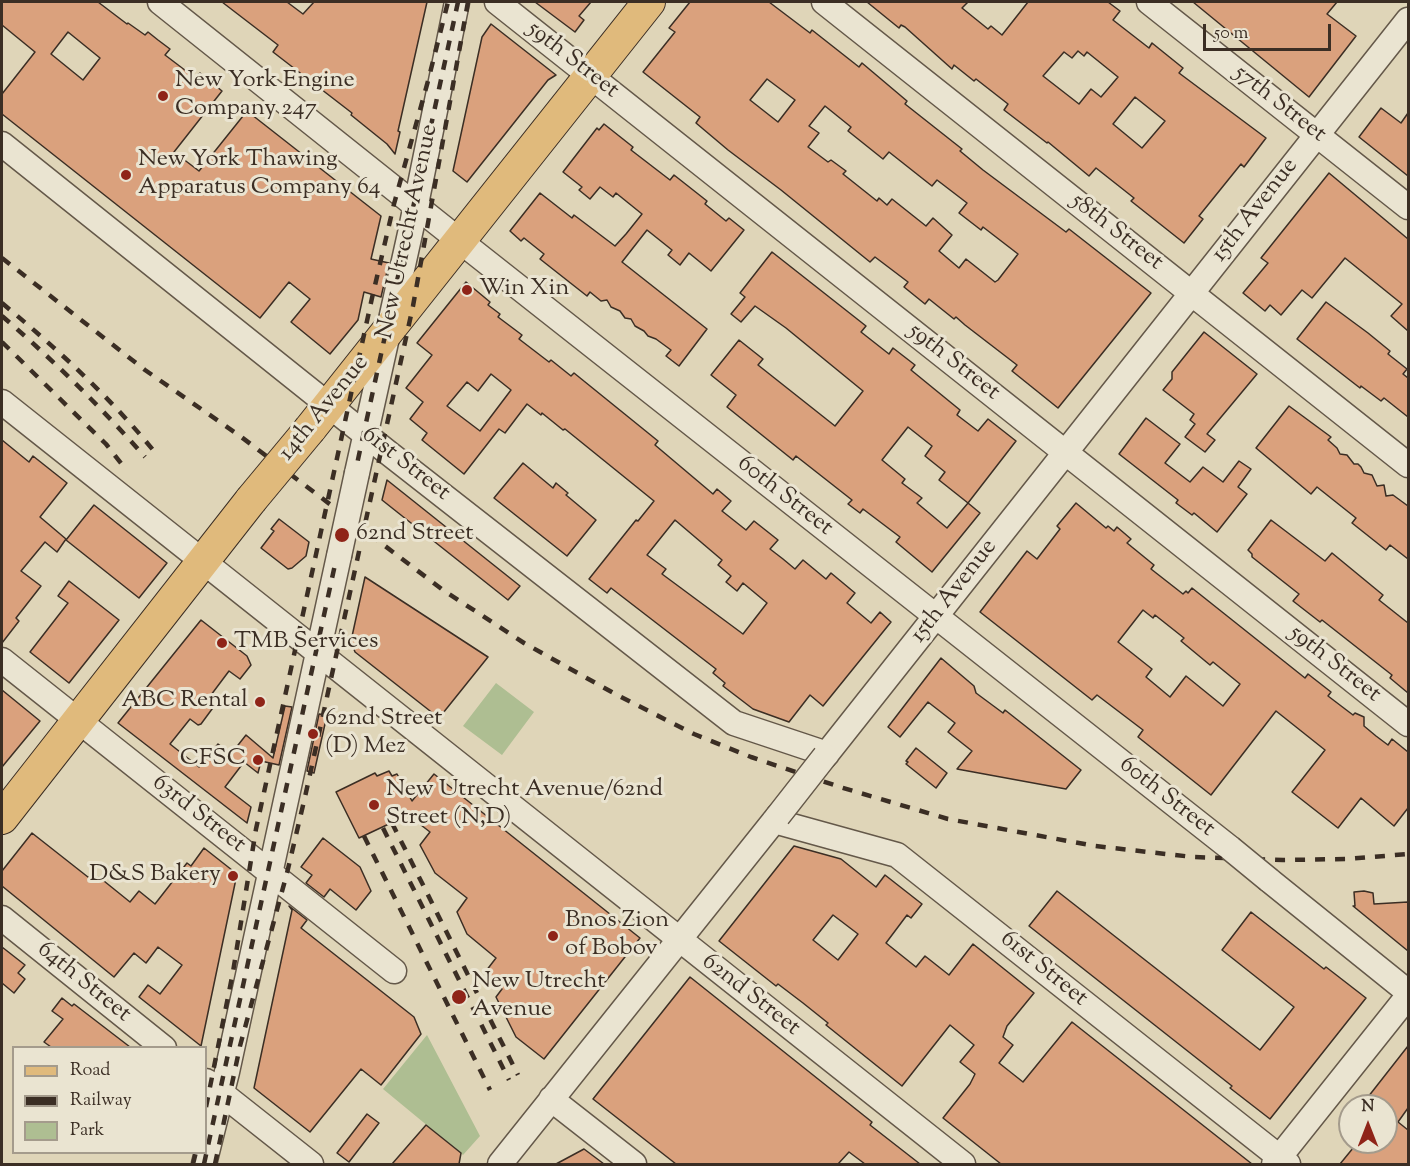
<!DOCTYPE html>
<style>
body{margin:0}
#map{position:relative;width:1410px;height:1166px;overflow:hidden;background:#dfd5b8;font-family:"Sorts Mill Goudy",serif}
canvas{display:block}
.frame{position:absolute;inset:0;border:3px solid #3b2e24;pointer-events:none}
.legend{position:absolute;left:12px;top:1046px;width:195px;height:108px;box-sizing:border-box;background:#eae4d1;border:2px solid #a49b8c;margin:0;padding:8px 10px;list-style:none;font-size:18px;color:#3b2e24}
.legend li{display:flex;align-items:center;gap:12px;height:30px}
.legend b{width:30px;border:2px solid #a49b8c}
.north{position:absolute;left:1338px;top:1094px;width:60px;height:60px;box-sizing:border-box;background:#eae4d1;border:2px solid #a49b8c;border-radius:50%;rotate:0deg;font-size:16px;font-weight:700;line-height:24px;text-align:center;color:#3b2e24}
.north::after{content:'';display:block;margin:auto;width:21px;height:27px;background:#8f2418;clip-path:polygon(50% 0,100% 100%,50% 72%,0 100%)}
.scale{position:absolute;left:1203px;top:24px;width:128px;height:27px;box-sizing:border-box;border:3px solid #3b2e24;border-top:0;padding-left:8px;font-size:18px;line-height:21px;white-space:nowrap;color:#3b2e24;-webkit-text-stroke:4px #eae4d1;paint-order:stroke}
</style>
<div id="map">
<canvas width="1410" height="1166"></canvas>
<div class="frame"></div>
<ul class="legend">
<li><b style="height:8px;background:#e0ba7c"></b>Road</li>
<li><b style="height:8px;background:#3b2e24"></b>Railway</li>
<li><b style="height:16px;background:#aebe92"></b>Park</li>
</ul>
<div class="north">N</div>
<div class="scale">50 m</div>
</div>
<script>
const ctx = document.querySelector('canvas').getContext('2d');
ctx.lineJoin = 'round';
function paint(path, color) { ctx.fillStyle = color; ctx.fill(path, 'evenodd'); }
function strokePath(path, color, width, dash) { ctx.strokeStyle = color; ctx.lineWidth = width; ctx.lineCap = dash ? 'butt' : 'round'; ctx.setLineDash(dash || []); ctx.stroke(path); }
function write(font, color, halo, rows, align = 'center') {
  ctx.font = font + ' "Sorts Mill Goudy",serif'; ctx.lineWidth = 6; ctx.setLineDash([]); ctx.textBaseline = 'middle'; ctx.strokeStyle = halo; ctx.fillStyle = color; for (const [text, x, y, turn = 0] of rows) {
    ctx.save(); ctx.translate(x, y); ctx.rotate((+turn || 0) * Math.PI / 180); ctx.textAlign = isNaN(turn) ? turn : align; if (halo) ctx.strokeText(text, 0, 0); ctx.fillText(text, 0, 0); ctx.restore();
  }
}
const green = new Path2D(`
 M496,683L534,712L502,755L463,726Z
 M427,1035L480,1136L463,1155L383,1089Z`);
const building = new Path2D(`
 M2,2H98L127,24L128,23L145,35L148,32L158,40L170,49L165,55L194,77L200,73L222,91L174,152L199,171L247,111L381,216L371,259L389,263L381,297L364,292L358,320L330,354L291,322L310,299L289,282L260,318L2,114V94L35,52L2,25ZM68,32L100,58L83,80L51,54Z
 M222,2H287L303,14L314,2H427L398,131L400,132L395,154L387,144L351,115L352,113L273,52L278,45Z
 M535,2H591L579,16L584,20L575,32Z
 M690,2H769L810,33L812,30L859,67L862,63L907,101L905,104L962,149L960,151L983,170L1066,232L1069,229L1151,293L1058,408L1012,371L1017,365L965,325L956,317L954,319L929,299L925,304L904,287L908,282L875,257L870,262L781,190L728,150L696,123L700,117L643,72L675,32L669,28ZM767,79L795,100L778,122L750,100ZM825,106L851,127L848,131L883,159L889,152L932,186L937,180L967,203L959,213L981,230L983,227L1018,254L998,280L995,282L966,259L959,268L939,251L952,235L933,218L926,226L892,199L887,205L879,198L877,201L843,174L846,171L831,160L828,162L808,147L819,133L809,126Z
 M867,2H968L962,8L988,29L991,26L1002,35L1028,2H1108L1120,11L1113,20L1149,48L1152,43L1183,68L1179,73L1266,138L1244,167L1241,164L1199,216L1203,219L1184,243L1131,201L1134,198L1096,168L1089,176L1048,142L1047,143L1004,110L1008,104L976,79L974,81L954,65L952,69L905,27L901,25L899,28ZM1078,51L1084,56L1087,52L1118,77L1101,97L1091,89L1079,104L1043,76L1064,52L1072,58ZM1135,97L1165,121L1142,148L1113,124Z
 M1193,2H1337L1327,14L1356,36L1309,97Z
 M491,24L556,75L548,80L467,182L453,171L482,37Z
 M1381,108L1401,123L1408,113V176L1359,137Z
 M604,124L633,147L631,150L670,180L674,175L707,201L705,204L726,221L729,218L744,230L711,271L689,253L680,265L668,255L672,250L647,230L622,262L707,329L679,366L666,356L671,350L656,339L648,336L644,331L635,326L631,319L625,318L620,311L611,307L607,300L601,301L590,292L587,296L540,259L544,254L524,238L521,241L510,231L540,193L572,218L574,215L615,246L626,234L642,214L616,193L613,197L600,187L590,199L579,190L582,187L563,172L597,128L599,130Z
 M1329,173L1408,239V331L1391,316L1402,304L1345,258L1312,298L1302,290L1281,315L1270,305L1265,311L1243,293L1268,263L1261,258Z
 M772,252L866,326L861,332L889,354L893,348L915,365L911,370L960,410L957,415L978,431L988,419L1016,441L968,503L939,480L945,472L925,456L932,446L908,427L882,460L905,479L902,483L922,498L917,503L947,528L968,503L980,513L932,572L896,542L900,537L863,509L860,513L848,504L852,500L796,456L793,460L727,407L736,395L711,375L739,340L763,359L758,365L835,426L863,391L786,328L755,306L741,322L731,314L745,297L740,293Z
 M466,282L490,302L488,305L500,314L498,317L522,335L519,339L549,362L551,360L571,376L574,373L658,441L655,445L713,494L717,489L731,501L722,511L746,530L754,521L778,540L770,549L783,559L795,569L803,560L826,579L831,573L855,593L847,603L871,623L880,612L891,622L823,706L810,695L789,722L753,709L723,686L725,683L713,673L716,669L611,588L607,593L589,579L636,520L638,521L654,501L565,429L563,430L542,413L541,415L527,404L505,433L499,429L464,474L422,440L427,433L410,419L423,402L406,388L432,355L417,343ZM491,374L511,390L480,431L447,406L467,382L478,391ZM675,520L722,560L718,565L731,576L726,582L737,591L743,583L767,603L743,634L662,574L666,569L647,555Z
 M1326,302L1368,333L1390,351L1388,354L1407,369L1403,374L1408,378V417L1384,398L1381,401L1361,386L1360,388L1297,339Z
 M1204,332L1257,374L1207,434L1215,440L1205,452L1185,437L1195,424L1190,420L1194,414L1163,390L1172,379V372Z
 M1289,406L1331,437L1328,440L1337,448L1340,454L1347,455L1354,464H1358L1361,467L1364,473L1372,475L1377,486L1384,485L1386,496L1393,495L1408,506V559L1390,545L1386,550L1352,523L1356,518L1317,487L1311,494L1256,448Z
 M1146,418L1180,444L1165,463L1190,482L1203,467L1223,482L1239,461L1251,469L1238,487L1247,494L1217,532L1194,513L1192,515L1176,503L1178,500L1119,454Z
 M2,440L29,462L33,456L67,483L40,517L66,539L57,552L45,542L21,571L41,586L16,618L19,621L2,643Z
 M523,463L553,488L556,483L568,493L566,495L596,520L567,556L494,498Z
 M387,480L520,586L508,600L382,500Z
 M1076,503L1106,528L1108,526L1114,531L1117,527L1131,539L1127,543L1154,565L1151,569L1183,594L1186,591L1188,593L1192,588L1305,678L1308,674L1331,692L1328,696L1353,715L1355,713L1364,717V726L1376,736L1388,745L1392,739L1408,752V808L1394,826L1361,798L1338,828L1292,792L1325,750L1276,711L1211,795L1138,737L1143,730L1097,695L1092,700L980,612L1027,551L1037,559L1060,529L1057,526ZM1143,610L1153,618L1155,615L1184,638L1181,641L1210,665L1213,662L1240,684L1223,706L1186,676L1170,697L1146,677L1152,669L1118,642Z
 M94,505L167,563L139,598L66,540Z
 M279,519L309,542L306,556L292,568L288,569L261,548L274,531L271,529Z
 M1271,520L1325,561L1332,553L1383,595L1379,600L1408,623V693L1390,678L1392,675L1322,620L1320,622L1293,601L1299,594L1252,557V554L1248,550Z
 M365,577L488,657L439,718L355,652L351,641Z
 M69,581L119,620L69,683L30,652L68,603L58,596Z
 M201,620L247,656L251,665L240,679L229,671L208,699L215,705L201,724L198,725L190,719L170,744L199,767L218,744L231,754L246,735L273,758L285,706L292,707L279,765L261,761L258,773L244,762L225,787L251,807L247,823L118,723Z
 M941,658L974,686L976,693L1003,713L1005,710L1081,770L1066,789L957,769L972,751L948,732L955,723L928,702L900,737L888,727Z
 M2,690L40,721L2,767Z
 M319,714L327,715L314,773L307,771Z
 M916,748L947,773L936,788L906,764L908,762L906,761Z
 M389,771L392,776L397,774L412,801L434,774L640,938L544,1059L516,1037L496,997L502,989L489,979L486,971L496,958L467,934L457,912L467,898L435,873L420,845L430,832L408,815L359,838L336,792L375,773L377,776Z
 M32,833L93,881L99,877L130,902L139,891L155,904L187,863L191,866L204,848L237,874L201,1046L139,997L148,985L160,994L182,965L158,947L146,963L134,953L114,977L2,886V871Z
 M323,838L360,867L371,891L356,910L330,889L324,897L306,883L312,875L301,867Z
 M794,846L841,859L876,887L885,875L922,904L911,918L907,915L886,943L916,967L925,956L949,975L973,944L1034,993L1007,1026L1003,1037L1013,1045L999,1063L1023,1082L1072,1022L1252,1164H1001L943,1118L970,1084L975,1074L960,1062L974,1045L950,1025L902,1086L826,1025L828,1023L803,1003L778,984L776,986L719,941ZM833,915L858,934L838,960L813,940Z
 M1057,891L1260,1050L1294,1007L1222,950L1251,912L1324,969L1326,967L1366,998L1270,1119L1230,1088L1232,1086L1029,926Z
 M1364,891L1373,893L1374,904L1408,902V951L1353,906H1355L1354,892Z
 M289,906L307,920L301,928L414,1017L421,1034L381,1085L361,1069L310,1132L254,1088L292,910Z
 M2,947L25,965L18,973L25,979L14,993L2,983Z
 M690,977L872,1122L870,1125L920,1164H865L849,1152L838,1164H676L593,1099Z
 M62,998L72,1006L74,1004L130,1047H51L44,1042L63,1019L52,1011Z
 M1408,1046V1108L1398,1122L1408,1130V1164H1340L1358,1142H1386V1106H1379L1368,1097Z
 M367,1114L379,1123L349,1162L337,1153Z
 M426,1125L461,1153L459,1164H392Z
 M584,1149L604,1164H556Z`);
const minor = new Path2D(`
 M160,2L460,241L1230,848
 M497,2L1408,724
 M824,2L1408,465
 M1149,2L1408,207
 M2,144L386,451L734,723L827,754
 M2,402L963,1164
 M357,473L411,229L457,2
 M2,660L394,971
 M825,756L1408,20
 M774,821L897,855L1288,1164
 M1269,880L1408,992
 M2,918L164,1048
 M206,1081L311,1164
 M551,1099L634,1164
 M204,1164L227,1072L339,556
 M500,1164L778,816
 M1274,1164L1408,996`);
const major = new Path2D(`
 M310,429L649,2
 M2,818L251,500`);
const rail = new Path2D(`
 M2,258L145,370L240,436L443,590L524,643L617,695L694,734L751,757L840,787L948,819L1095,846L1193,857L1283,860L1347,859L1408,854
 M2,303C56,348 109,396 153,450
 M2,316C52,359 100,406 145,457
 M2,342L106,444L127,471
 M392,823L518,1075
 M383,828L509,1080
 M364,836L490,1090
 M206,1107L233,972L256,829L372,298L394,204L428,81L448,2
 M193,1164L196,1152
 M204,1164L458,2
 M215,1164L240,1046L287,873L305,797L413,306L468,2`);
const minorBridge = new Path2D(`
 M339,556L357,473
 M778,816L825,756
 M1230,848L1269,880`);
const majorBridge = new Path2D(`
 M251,500L310,429`);
const markers = [
 [163,96,6,"#8f2418"],
 [126,175,6,"#8f2418"],
 [467,290,6,"#8f2418"],
 [342,535,8,"#8f2418"],
 [222,643,6,"#8f2418"],
 [260,702,6,"#8f2418"],
 [313,734,6,"#8f2418"],
 [258,760,6,"#8f2418"],
 [374,805,6,"#8f2418"],
 [233,876,6,"#8f2418"],
 [553,936,6,"#8f2418"],
 [459,997,8,"#8f2418"]
];
const streetNames = [
 ["59th Street",572,61,38],
 ["57th Street",1279,105,38],
 ["15th Avenue",1256,211,-52],
 ["New Utrecht Avenue",409,232,-78],
 ["58th Street",1116,233,38],
 ["59th Street",953,363,38],
 ["14th Avenue",325,409,-51],
 ["61st Street",405,465,38],
 ["60th Street",784,497,38],
 ["15th Avenue",955,592,-52],
 ["59th Street",1334,665,38],
 ["60th Street",1166,798,38],
 ["63rd Street",198,815,38],
 ["61st Street",1043,970,39],
 ["64th Street",83,983,39],
 ["62nd Street",750,996,38]
];
const poiNames = [
 ["New York Engine",175,82],
 ["Company 247",175,110],
 ["New York Thawing",138,161],
 ["Apparatus Company 64",138,189],
 ["Win Xin",479,290],
 ["62nd Street",356,535],
 ["TMB Services",234,643],
 ["ABC Rental",248,702,"right"],
 ["62nd Street",325,720],
 ["(D) Mez",325,748],
 ["CFSC",246,760,"right"],
 ["New Utrecht Avenue/62nd",386,791],
 ["Street (N,D)",386,819],
 ["D&S Bakery",221,876,"right"],
 ["Bnos Zion",565,922],
 ["of Bobov",565,950],
 ["New Utrecht",472,983],
 ["Avenue",472,1011]
];
paint(green, '#aebe92');
paint(building, '#daa17d');
strokePath(building, '#3b2e24', 1.5);
strokePath(minor, '#645849', 27);
strokePath(major, '#3b2e24', 34);
strokePath(minor, '#eae4d1', 24);
strokePath(major, '#e0ba7c', 32);
strokePath(rail, '#3b2e24', 4.5, [10, 10]);
strokePath(minorBridge, '#645849', 27, []);
strokePath(majorBridge, '#3b2e24', 34, []);
strokePath(minorBridge, '#eae4d1', 24);
strokePath(majorBridge, '#e0ba7c', 32);
for (const [x, y, r, color] of markers) { const dot = new Path2D(); dot.arc(x, y, r, 0, 2 * Math.PI); ctx.fillStyle = color; ctx.fill(dot); strokePath(dot, '#eae4d1', 2); }
write('24px', '#3b2e24', '#eae4d1', streetNames);
write('24px', '#3b2e24', '#eae4d1', poiNames, 'left');
</script>
